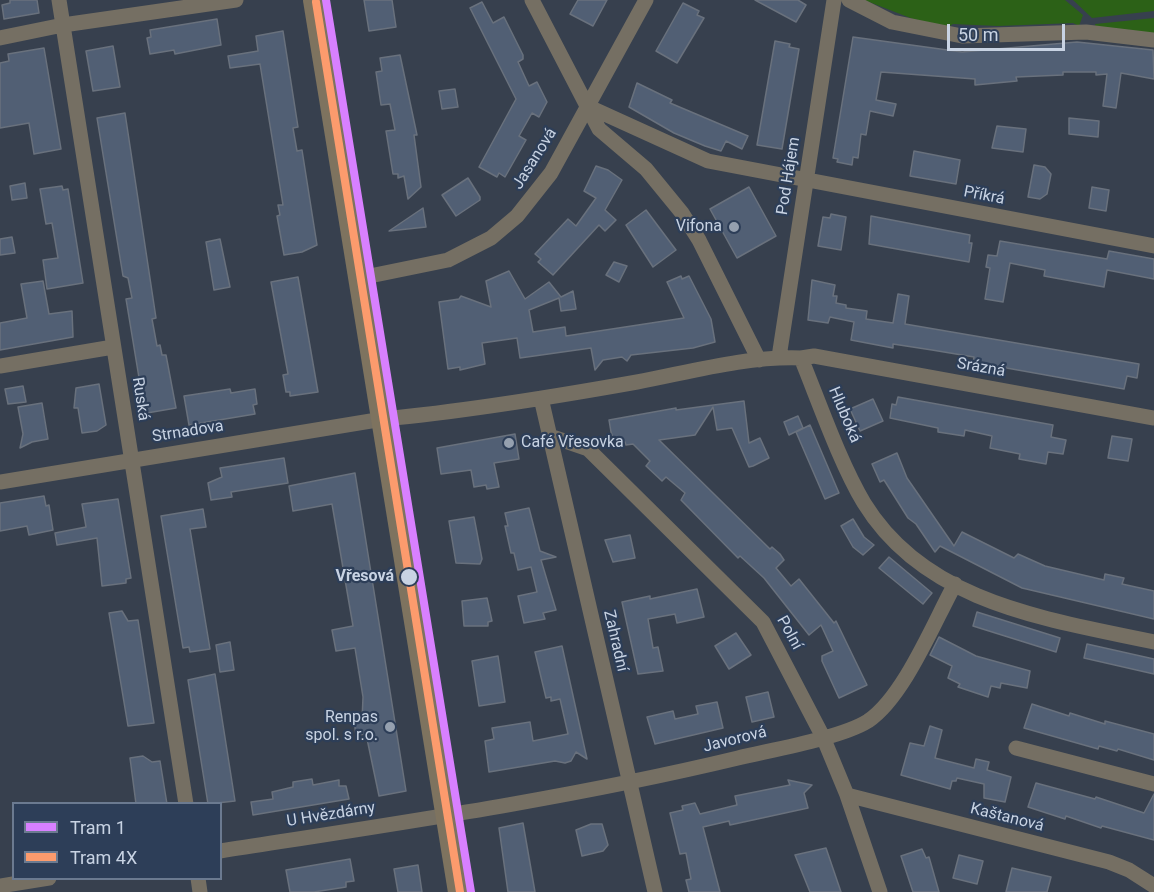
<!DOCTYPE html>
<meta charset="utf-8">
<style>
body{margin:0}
#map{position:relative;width:1154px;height:892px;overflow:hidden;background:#37404e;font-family:Roboto,sans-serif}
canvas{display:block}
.legend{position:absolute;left:12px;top:802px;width:210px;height:78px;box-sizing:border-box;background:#2d3e58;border:2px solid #6b7a90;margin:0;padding:8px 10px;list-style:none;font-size:18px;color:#c8d3e3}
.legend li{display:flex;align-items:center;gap:12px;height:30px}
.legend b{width:30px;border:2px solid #6b7a90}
.scale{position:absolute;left:947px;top:24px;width:118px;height:27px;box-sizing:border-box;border:3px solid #c8d3e3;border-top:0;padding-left:8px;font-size:18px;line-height:21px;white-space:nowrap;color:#c8d3e3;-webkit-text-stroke:4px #2d3e58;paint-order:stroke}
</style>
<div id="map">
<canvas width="1154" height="892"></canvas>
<ul class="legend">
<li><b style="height:8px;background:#d880ff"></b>Tram 1</li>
<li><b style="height:8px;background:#fc9b6d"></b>Tram 4X</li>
</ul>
<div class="scale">50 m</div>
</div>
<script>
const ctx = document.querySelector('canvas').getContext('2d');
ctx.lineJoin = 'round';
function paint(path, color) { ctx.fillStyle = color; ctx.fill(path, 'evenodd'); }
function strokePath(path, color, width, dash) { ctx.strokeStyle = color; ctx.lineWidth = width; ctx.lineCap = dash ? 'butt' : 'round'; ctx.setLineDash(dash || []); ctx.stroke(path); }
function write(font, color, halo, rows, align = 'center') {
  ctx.font = font + ' Roboto,sans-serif'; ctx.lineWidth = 4.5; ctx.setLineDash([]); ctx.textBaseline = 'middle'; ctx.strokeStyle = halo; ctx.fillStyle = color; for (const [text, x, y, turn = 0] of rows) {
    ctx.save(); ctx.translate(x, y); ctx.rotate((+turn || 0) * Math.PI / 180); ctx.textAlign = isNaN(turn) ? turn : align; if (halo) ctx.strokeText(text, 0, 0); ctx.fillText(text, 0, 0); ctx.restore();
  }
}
const green = new Path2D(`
 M864,0H1065L1083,15L1079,26L1073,23L998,26L953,24L948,27L913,19Z
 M1073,0H1154V11L1092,18Z
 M1154,18V35L1096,27L1095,24Z`);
const building = new Path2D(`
 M10,0H37L39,13L4,19L2,5L10,3Z
 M364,0H392L396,27L369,31Z
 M578,0H607L593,26L570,14Z
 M755,0H798L806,5L796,22Z
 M482,2L493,23L504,17L523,55V59L518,62L529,86L537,82L547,102L539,117L532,113L519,136L526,140L505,177L499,173L497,177L479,167L516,99L470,8Z
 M683,3L699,11L697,15L704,18L677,63L656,51Z
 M217,19L221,45L175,54L174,50L150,54L147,38L151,37L150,30Z
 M283,31L298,127L293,128L297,151L302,150L317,245L302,252L284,255L277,216L280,215L278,205H283L260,64L230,68L228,56L258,51L256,36Z
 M853,37L962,52L1077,42L1153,50L1154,79L1121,73L1116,108L1103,106L1107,74L1096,75V72H1063V75L1016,77L1017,81L975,85V79L881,72L876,100L896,104L893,116L870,111L866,135L861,134L858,158L853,157L852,165L837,162L838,159L833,158Z
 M775,41L790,44L789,47L799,49L782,149L757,145Z
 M113,46L120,87L93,91L86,51Z
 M44,48L61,149L34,154L29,123L0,128V63L9,61L8,54Z
 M400,55L417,135H414L421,187L408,199L404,176L398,178V174H393L386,131L395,130L390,104L381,105L376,72L382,71L380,58Z
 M637,83L672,100L670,103L748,136L742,149L726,141L721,151L705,146L674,133L629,107Z
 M455,89L458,107L442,109L439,91Z
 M125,113L156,318L152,319L157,346L160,345L162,355H166L176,408L147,413V407L144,408L126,299L132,298L128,278L123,276L97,118Z
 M1069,118L1099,121L1098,137L1069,134Z
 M997,126L1026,129L1023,152L992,148Z
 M914,151L960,160L956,184L910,176Z
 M1034,165L1045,167L1051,174L1047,194L1040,199L1028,197Z
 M596,166L608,170L622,180L605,210L616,220L605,231L599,225L553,275L538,262L541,259L535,254L568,219L576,226L596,198L584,191Z
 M468,178L480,197V200L456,216L442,195Z
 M25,183L27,198L12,200L10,186Z
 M62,186L63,190L68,189L83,283L47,289L43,260L58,258L52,223L46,224L40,189Z
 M749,187L776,236L737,258L710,209Z
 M1092,187L1109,190L1106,211L1089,208Z
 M423,208L426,227L389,231Z
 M646,210L676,250L653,267L626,225Z
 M831,214L846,217L841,250L818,246L823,217L830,218Z
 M871,216L970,235L969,243H972L969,262L869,244Z
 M12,237L15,253L0,255V239Z
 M220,239L230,287L214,290L206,242Z
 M1000,241L1107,259L1109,251L1154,259V279L1107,270L1104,287L1044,276L1045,270L1010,263L1003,302L985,299L990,268L986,267L988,255L997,256Z
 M614,262L627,266L619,282L606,275Z
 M509,271L525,299L549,282L561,297L573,291L576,309L561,311L559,298L529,310L533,332L565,327L566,336L684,318L667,282L681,276L682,279L689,276L711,319L715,342L693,348L631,355L627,361L622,357L603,360L595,370L591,348L520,358L517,338L482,343L485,364L460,370V367L448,369L439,302L459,299L461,296L491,307L486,281Z
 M298,277L318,392L290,396V392H286L283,375L288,374L271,282Z
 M812,280L835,285L833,296H837L836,303L846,305V308L867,311L866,319L893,323L898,294L909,296L905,324L1139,364L1137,378L1127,376L1124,389L973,362L974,357L932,350L893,344V348L851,340L854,322L830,317L828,323L808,320Z
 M43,281L49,314L72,311L73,337L0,350V323L27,318L21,284Z
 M99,384L106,425L97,431L82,433L78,408H74L76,388Z
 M23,386L26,402L8,404L5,389Z
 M230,389L231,393L255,389L257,404L253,405L255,414L189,425L184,396Z
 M898,397L1053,425L1051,437L1066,440L1063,454L1048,452L1046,464L1019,459L1020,454L990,448L992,436L965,430L964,436L938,432V428L890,418L892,404L896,405Z
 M873,399L883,421L860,431L850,409Z
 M744,401L749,443L760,438L769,458L753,466L749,467L732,428L717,430L713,407L695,435L659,440L770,549L772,547L780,554L784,560L776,568L791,586L799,579L834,623L836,621L867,685L839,698L822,661V656L833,651L821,625L809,635L764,578L740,556L738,558L681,500L685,493L666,477L662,481L646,466L650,461L633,444L626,445L625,442L618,444V440H614L611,432L609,420L676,408V410Z
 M42,403L48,439L32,442L20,448L23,434L18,407Z
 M798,416L803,428L789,435L784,422Z
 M810,425L839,493L825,499L796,432Z
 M515,434L519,459L494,463L499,487L487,489L486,485L474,487L471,470L441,474L437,448Z
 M1112,436L1132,439L1128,461L1108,458Z
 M897,453L907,478L954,546L962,532L1014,558L1018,554L1045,566L1104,580L1105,574L1124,578L1122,584L1154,591V619L1022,588L940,546L935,552L916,524L908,518L884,480L880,482L872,464Z
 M284,458L288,483L231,492L232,497L211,500L208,483L222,477L220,468Z
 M355,473L406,791L379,796L366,734L356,735L354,721H362L363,697L355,648L336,651L332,630L353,626L332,504L293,511L289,486Z
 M44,496L46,506L49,505L53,530L29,535L27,526L0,531V503Z
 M118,499L131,578L126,579V583L102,586L97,538L57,545L55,533L86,527L82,504Z
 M529,508L540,551L556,557L541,560L556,610L543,613L545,619L524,623L518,596L537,592L531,567L518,570L514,553H511L505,526H508L505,513Z
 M203,509L206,527L190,529L210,649L190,652L189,647L183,648L161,516Z
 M474,517L482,559L480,564L456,563L449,521Z
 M853,519L864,537L874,545L863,555L853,547L841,526Z
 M630,535L635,558L613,562L605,540Z
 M889,557L932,593L923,604L879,568Z
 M697,589L704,617L677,623L675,614L648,619L653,648L658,647L663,671L638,674L622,602L650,596V599Z
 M487,598L492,621L488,622V626H464L462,601Z
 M122,611L128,621L138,620L154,723L128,726L109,613Z
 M977,612L1060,638L1056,652L973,626Z
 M736,633L751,655L729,669L715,646Z
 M939,637L976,656L1030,671L1027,688L1001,683L1000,688L991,686L988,697L958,687L960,684L948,678L952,666L930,655Z
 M230,642L234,670L220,672L216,645Z
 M1087,644L1154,659V674L1084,658Z
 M562,646L587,759L576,752L571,761L565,763L555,761L489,772L485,741L494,739L492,728L530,722L533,741L568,734L560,699L551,701V697L546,698L535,652Z
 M498,656L505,702L479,706L472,661Z
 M215,674L235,801L208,804L188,680Z
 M768,692L774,717L752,722L746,697Z
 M717,702L723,728L655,744L647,717L673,711L675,719L698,714L696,706Z
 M1032,704L1069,716L1070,713L1105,724V721L1154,734V760L1118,749L1117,751L1099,746L1098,749L1024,728Z
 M930,726L942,730L935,758L974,768L976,759L989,762L987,770L1011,777L1005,802L984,798V784L957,778L956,781H952L950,789L901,775L910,743L924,746Z
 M143,756L152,762L160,761L167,804H136L130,758Z
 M312,779L313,785L339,780V786H346L349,799L253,815L251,802L273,799L272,792L293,787V782Z
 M788,780L812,785L804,793L808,808L730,825L729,821L703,827L720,892H689L686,880L691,879L686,853L680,854L670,813L683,810L682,806L695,803L700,814L737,805L735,796L790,785Z
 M1036,783L1095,799L1096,797L1144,813L1154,794V840L1102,826L1101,828L1066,816L1065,819L1028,807Z
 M523,823L535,892H508L499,828Z
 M591,824H602L608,845L603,851L582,856L576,830Z
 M826,848L841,892H810L795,855Z
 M922,849L926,858L929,857L939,892H913L901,856Z
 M959,855L983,861L977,884L953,878Z
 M350,859L354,881L346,882V887L314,892H290L286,870Z
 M418,865L422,892H398L394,869Z
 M1012,868L1051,877L1047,892H1006Z`);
const street = new Path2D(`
 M59,0L186,804
 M532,0L599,129L646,169L682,213L699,240L759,360
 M849,0L892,22L962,36L1086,32L1154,40
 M0,38L63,25L236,0
 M587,106L708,161L1154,246
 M360,278L448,260L491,238L517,216L551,173L646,0
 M779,357L834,0
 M801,358L814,356L1154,418
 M0,366L113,347
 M541,398L655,892
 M550,436L588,449L763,622L823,737L847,795L880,892
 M0,482L383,419C468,411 553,397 637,382C690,372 746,356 801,358C819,402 840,463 864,503C926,604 1048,619 1154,642
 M1016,748L1154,784
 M847,795L1109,862L1129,870L1154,886
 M220,851C393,824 567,799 738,758C771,750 841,738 868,721C904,697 934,622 955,584
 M198,878L200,892
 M0,886L49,878`);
const primary = new Path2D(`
 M315,0L460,892`);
const tram1 = new Path2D(`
 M326,0L471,892`);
const tram2 = new Path2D(`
 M316,2L460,892`);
const markers = [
 [734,227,6,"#95a0af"],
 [509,443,6,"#95a0af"],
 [409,577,9,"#c8d3e3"],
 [390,727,6,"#95a0af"]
];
const streetNames = [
 ["Jasanová",535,159,-58],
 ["Pod Hájem",789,176,-81],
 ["Příkrá",984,196,11],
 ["Srázná",981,368,10],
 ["Ruská",140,399,81],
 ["Hluboká",844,415,67],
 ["Strnadova",188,432,-9],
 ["Polní",789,633,61],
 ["Zahradní",615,641,77],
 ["Javorová",735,740,-14],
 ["U Hvězdárny",331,815,-9],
 ["Kaštanová",1007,818,14]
];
const poiNames = [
 ["Vifona",722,227],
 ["Café Vřesovka",521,443,"left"],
 ["Renpas",378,718],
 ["spol. s r.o.",378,736]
];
const stopNames = [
 ["Vřesová",394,577]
];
paint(green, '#2c6117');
paint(building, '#515f74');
strokePath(building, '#69717d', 1.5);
strokePath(street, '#756f63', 15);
strokePath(primary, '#7e735f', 24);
strokePath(tram1, '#d880ff', 8);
strokePath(tram2, '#fc9b6d', 8);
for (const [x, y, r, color] of markers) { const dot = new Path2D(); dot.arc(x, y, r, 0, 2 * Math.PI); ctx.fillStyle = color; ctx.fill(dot); strokePath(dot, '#2d3e58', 2); }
write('16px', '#c8d3e3', '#2d3e58', streetNames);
write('16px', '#c8d3e3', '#2d3e58', poiNames, 'right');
write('bold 16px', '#c8d3e3', '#2d3e58', stopNames, 'right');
</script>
